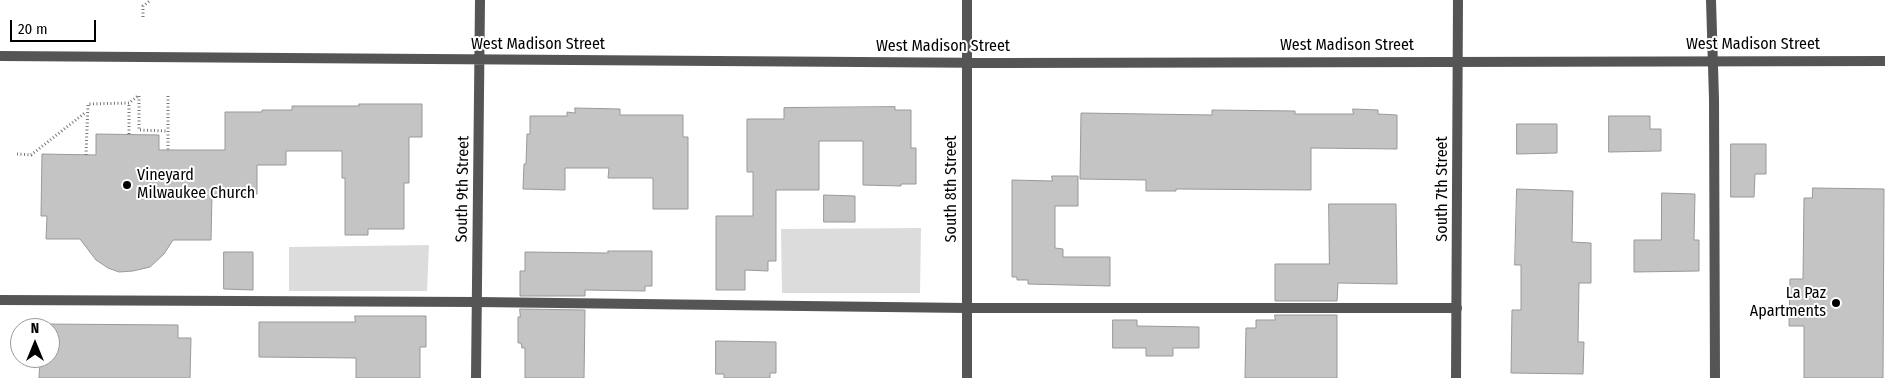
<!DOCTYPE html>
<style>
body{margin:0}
#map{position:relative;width:1885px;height:378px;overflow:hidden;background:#fff;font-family:"Fira Sans Condensed",sans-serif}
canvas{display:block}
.north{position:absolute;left:10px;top:318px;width:50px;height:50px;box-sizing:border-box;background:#fff;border:1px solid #999;border-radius:50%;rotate:0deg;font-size:14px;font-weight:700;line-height:20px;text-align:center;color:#000}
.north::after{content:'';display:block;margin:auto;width:18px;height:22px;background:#000;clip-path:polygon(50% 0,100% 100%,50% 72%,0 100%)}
.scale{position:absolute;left:10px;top:20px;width:86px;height:22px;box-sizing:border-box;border:2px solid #000;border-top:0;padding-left:6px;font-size:15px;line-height:18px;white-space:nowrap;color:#000;-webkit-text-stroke:4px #fff;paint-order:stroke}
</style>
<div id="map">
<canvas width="1885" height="378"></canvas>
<div class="north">N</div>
<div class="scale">20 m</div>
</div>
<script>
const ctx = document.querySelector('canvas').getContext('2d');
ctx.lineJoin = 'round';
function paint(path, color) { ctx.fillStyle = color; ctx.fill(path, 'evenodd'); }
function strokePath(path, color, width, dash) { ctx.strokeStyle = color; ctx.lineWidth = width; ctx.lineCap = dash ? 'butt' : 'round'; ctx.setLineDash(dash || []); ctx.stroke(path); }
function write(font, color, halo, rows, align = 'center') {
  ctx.font = font + ' "Fira Sans Condensed",sans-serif'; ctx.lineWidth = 4; ctx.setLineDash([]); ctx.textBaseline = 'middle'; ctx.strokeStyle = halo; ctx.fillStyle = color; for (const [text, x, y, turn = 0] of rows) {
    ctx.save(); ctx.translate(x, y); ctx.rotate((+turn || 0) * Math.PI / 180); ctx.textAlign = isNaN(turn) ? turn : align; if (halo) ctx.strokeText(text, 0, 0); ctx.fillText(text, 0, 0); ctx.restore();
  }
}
const green = new Path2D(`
 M921,228L920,293H782L781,229Z
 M429,245L427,291H289V247Z`);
const building = new Path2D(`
 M359,104H422V137H409V183H404V229H368V235H345V178H342V151H286V165H257V194H212L211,240H173L164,254L150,267L133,271L119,272L108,268L96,260L80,239H46L47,216H41L42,154L96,155V134L159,135V150H225V112H262V110H292V106H359Z
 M895,107V110H911V148H916V184H901V186L863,185V141H819V190H776V261H768V271L745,270V290H716V216H753V172H747V119H784V108Z
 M575,108L620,109V115H683V137H688V209H653V178H608L609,168H565V190L523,189L524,164H526L527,134H530V116H567V112L575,113Z
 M1353,109L1378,110V114L1397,115V149L1311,148V190L1176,189V191H1146V180L1080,179L1081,113L1212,115V110L1295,111V114H1353Z
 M1609,116H1650V129H1661V151L1609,152Z
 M1517,124H1557V153L1517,154Z
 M1731,144H1766V174H1755L1754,197H1731Z
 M1052,176H1078V206H1055V248L1063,249V257H1110V286L1028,284V280H1017V277H1012V180L1052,181Z
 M1813,188L1884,189L1883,378H1804V326H1789L1790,279H1803L1804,198H1812Z
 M1517,189L1573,191L1572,242L1591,243V283H1579L1578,342H1584L1583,374L1511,373L1512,310H1521V265H1515Z
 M1662,193L1695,194L1694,240H1699V271L1634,272V240H1661Z
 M824,195L855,196V222H824Z
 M1329,204H1396L1397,284L1338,283L1337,301H1275V264H1329Z
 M608,251H652V286H645V291L585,290V296H520V271H525V252L608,253Z
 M224,252H253V290L224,289Z
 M520,309L585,310L584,378H525V348H522L521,343H518V317H520Z
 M1275,315H1337V378H1245L1246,328H1256V320H1275Z
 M355,316H426V347H420V378H356V358L259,357V322H355Z
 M1113,320H1137V326L1199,327V348H1173V356H1146V348H1113Z
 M40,324L178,325V338H191L190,378H39L40,358H50V328H40Z
 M716,341L776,342V373H770V378H724V374H716Z`);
const path = new Path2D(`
 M143,17V6L151,0
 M139,96V130L168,131
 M168,96V150
 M129,134V103
 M17,154L31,155L86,112
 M86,155L88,104L129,103L139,95`);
const service = new Path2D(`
 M1711,0L1714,99L1715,378
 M0,300L477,302L967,308H1457`);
const minor = new Path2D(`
 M0,56L1003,63L1885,61
 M476,378L480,0
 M967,378V0
 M1456,378L1458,0`);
const markers = [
 [127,185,5,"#000"],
 [1836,303,5,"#000"]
];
const streetNames = [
 ["West Madison Street",538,45],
 ["West Madison Street",1753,45],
 ["West Madison Street",1347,46],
 ["West Madison Street",943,47],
 ["South 9th Street",463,189,-89],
 ["South 8th Street",952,189,-90],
 ["South 7th Street",1443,189,-90]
];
const poiNames = [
 ["Vineyard",137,176],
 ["Milwaukee Church",137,194],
 ["La Paz",1826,294,"right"],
 ["Apartments",1826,312,"right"]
];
paint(green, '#dcdcdc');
paint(building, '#c4c4c4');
strokePath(building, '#999', 1);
strokePath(path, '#777', 3, [1, 2.5]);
strokePath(service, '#555', 10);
strokePath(minor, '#555', 10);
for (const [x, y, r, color] of markers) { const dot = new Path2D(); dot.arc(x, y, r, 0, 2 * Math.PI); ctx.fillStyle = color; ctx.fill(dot); strokePath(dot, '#fff', 2); }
write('16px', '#000', '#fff', streetNames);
write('16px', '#000', '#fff', poiNames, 'left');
</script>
